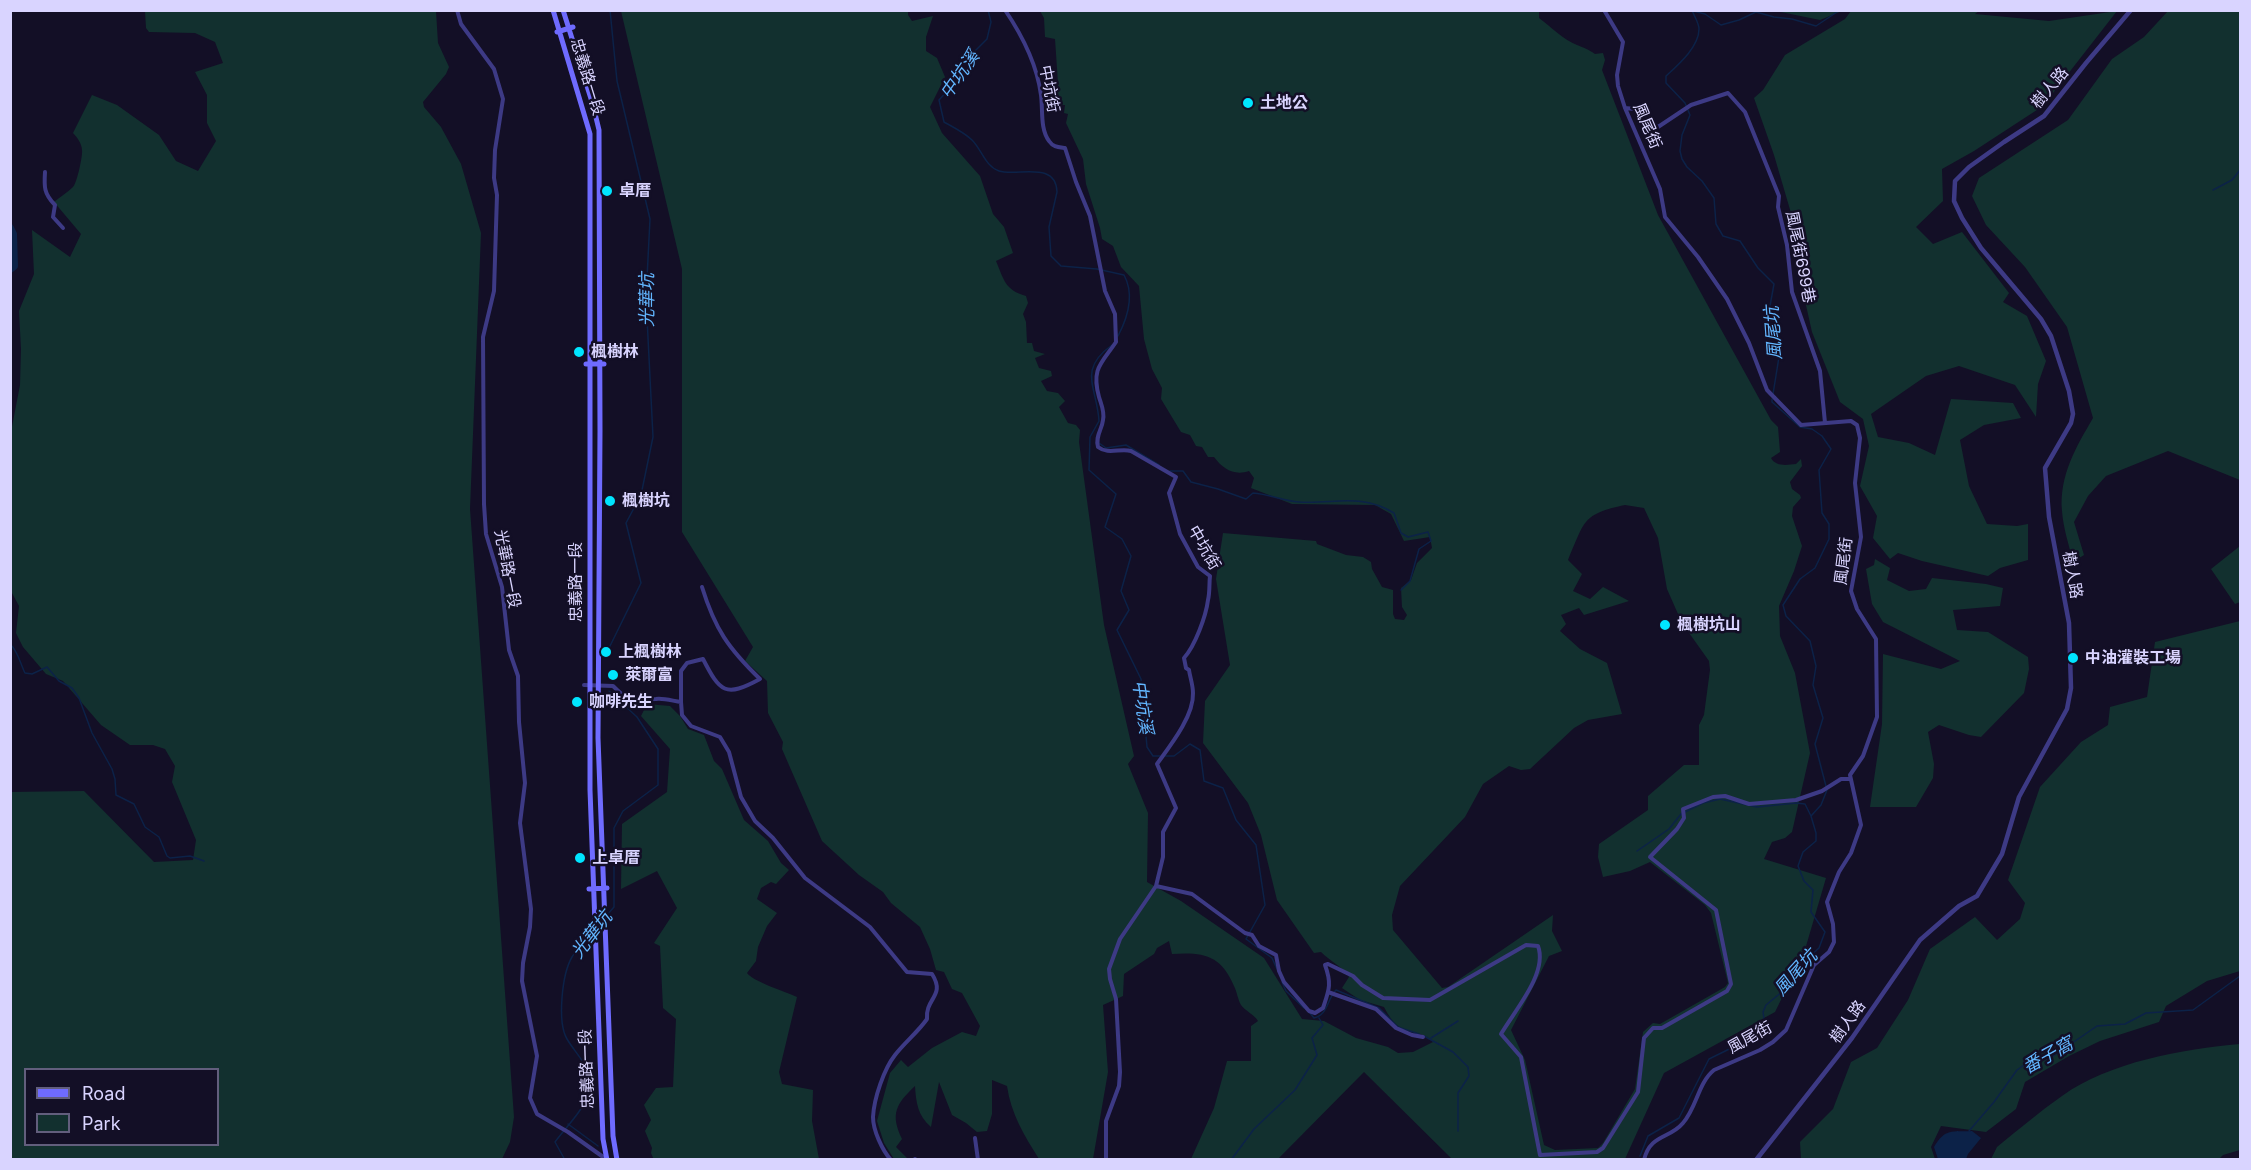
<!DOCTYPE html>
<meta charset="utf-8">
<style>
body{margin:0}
#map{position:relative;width:2251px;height:1170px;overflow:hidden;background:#130f26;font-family:Inter,sans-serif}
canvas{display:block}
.frame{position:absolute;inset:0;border:12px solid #d9d4ff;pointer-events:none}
.legend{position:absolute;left:24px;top:1068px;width:195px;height:78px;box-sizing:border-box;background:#130f26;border:2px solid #625e7d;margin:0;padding:8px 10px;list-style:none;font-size:18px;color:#d9d4ff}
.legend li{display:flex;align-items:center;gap:12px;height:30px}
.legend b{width:30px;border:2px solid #625e7d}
</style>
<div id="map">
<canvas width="2251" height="1170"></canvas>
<div class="frame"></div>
<ul class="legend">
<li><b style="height:8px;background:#6f6bff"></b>Road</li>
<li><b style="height:16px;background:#12302f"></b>Park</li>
</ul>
</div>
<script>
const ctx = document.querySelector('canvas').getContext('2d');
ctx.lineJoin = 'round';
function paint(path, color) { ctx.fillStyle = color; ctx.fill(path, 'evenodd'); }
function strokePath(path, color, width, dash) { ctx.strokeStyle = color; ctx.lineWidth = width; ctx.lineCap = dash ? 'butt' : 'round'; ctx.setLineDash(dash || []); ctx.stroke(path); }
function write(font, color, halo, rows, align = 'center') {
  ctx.font = font + ' Inter,"Noto Sans TC",sans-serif'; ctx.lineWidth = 5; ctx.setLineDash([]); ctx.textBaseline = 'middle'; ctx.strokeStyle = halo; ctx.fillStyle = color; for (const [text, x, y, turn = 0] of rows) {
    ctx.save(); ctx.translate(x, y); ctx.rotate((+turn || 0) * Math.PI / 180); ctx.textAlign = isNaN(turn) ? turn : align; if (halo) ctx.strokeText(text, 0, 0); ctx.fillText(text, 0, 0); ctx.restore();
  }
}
const green = new Path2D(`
 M908,10V15L912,21L933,16L926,37V51L937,58L945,77L930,107L942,133L980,176L993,214L1004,227L1013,253L996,261C1004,280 1005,290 1026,296L1028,303L1023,314L1026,322L1027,343H1032L1034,351L1045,354L1035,358L1039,368L1051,371L1052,376L1041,381L1047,391L1058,393L1065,401L1059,407L1068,423L1076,425L1080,430L1079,442L1104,625L1134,756L1128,764L1148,813L1147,882L1181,901L1264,958L1302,1019L1324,1021L1356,1038L1388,1047L1398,1053L1413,1052L1433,1042C1413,1024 1401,1041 1384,1007L1360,1000L1342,988L1349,977C1342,966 1331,962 1321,952L1314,953L1277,900L1261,835L1248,803L1203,743L1205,701L1230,665L1216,579L1223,533L1316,541L1317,544L1346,555L1363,557L1371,562L1372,569L1382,587L1393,590V614L1395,619L1404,620L1407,615L1402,607L1401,588L1411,580L1417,563L1432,548L1430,537L1404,541L1391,514L1375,505L1292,504L1251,488L1254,478L1249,471C1234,476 1223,469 1214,457H1208L1202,447L1196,446L1190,435L1181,432L1161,399L1162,388L1152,369L1144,339L1139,286L1121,267L1113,246L1102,239L1100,228L1086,184L1083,159L1066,123L1068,114L1064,113L1065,105H1058V83L1055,39L1045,37L1044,18L1040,11H1539V18C1551,27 1564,40 1577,45C1584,48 1588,49 1595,54L1603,53L1605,60L1602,70L1658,215L1771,420L1778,427L1780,452L1771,458C1776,467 1787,465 1796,464L1801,459L1802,466L1790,482L1792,489L1800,495L1801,498L1793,507L1792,516L1802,546L1794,571L1779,606L1780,636L1795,673L1810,753L1792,832L1785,838L1772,842L1764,859L1826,878L1804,953L1775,1012L1664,1073L1625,1159H1452L1364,1072L1278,1159H1191L1214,1108L1227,1061H1251V1026L1258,1021C1254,1014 1245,1011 1241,1005C1238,1000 1237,992 1234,986C1221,955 1203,952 1172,954L1169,941L1157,948L1154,954L1124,974L1123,996L1103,1005L1108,1072L1093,1159H1039C1024,1135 1011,1114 1007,1086L992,1080V1114L987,1131L977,1132L966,1123L952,1115L939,1082L931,1127C918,1116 916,1103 915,1086C896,1104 890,1114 902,1139L896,1147L908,1159H894L884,1143L877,1121L890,1073L901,1060L908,1067L932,1048L962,1032L976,1036L980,1026L962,993L952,989L944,972L936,970L930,949L920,927L891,903L883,892L859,875L822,841L782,749L783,742L768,713L767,681L745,661L753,647L682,532V269L621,11ZM1625,505L1644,508L1658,538L1667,589L1682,623L1709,661L1710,670L1704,715L1699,725V765H1684L1648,796V810L1599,844L1598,857L1603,877L1630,871L1650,862L1705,905L1711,913L1728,983L1725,987L1660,1024L1653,1023L1643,1032L1635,1089L1603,1143L1598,1148L1555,1150L1544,1145L1525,1060L1511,1030L1549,956L1562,951L1552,931L1553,915L1448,987L1442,988L1393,930L1392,915L1400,886L1465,817L1483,784L1509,766L1521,770L1530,769L1574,728L1588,720L1622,714L1607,663L1580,649L1560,631L1566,624L1561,615L1579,608L1584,615L1629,601L1603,587L1590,599L1573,591L1582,574L1568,560C1585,521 1582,514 1625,505Z
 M145,11H436L438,43L449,67L446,74L423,102L424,107L441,127L461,164L481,233L470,509L514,1117L510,1142L502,1159H11L10,792L84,791L154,862L193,860L196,840L172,782L175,766L165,749L153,745H130L101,725L63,681L46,674L23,647L16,633L19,606L12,593L10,576V437L20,385L21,349L19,311L34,274L32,230L70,257L81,234L54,202C60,197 68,192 73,187C77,183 83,155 82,150C82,144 77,137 73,133L92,95L117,105L159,135L176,161L198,171L216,141L207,123V95L195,72L223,63L215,42L195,33L149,32L146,28ZM26,1070H218V1144H26Z
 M1776,11H1842L1820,20Z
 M1851,11H1979L1975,14L2049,21L2117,11L2043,106L1974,151L1942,169L1943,201L1916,227L1933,244L1962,232L2009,293L2003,302L2027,316L2046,361L2038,384L2036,417L2015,385L1959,366L1926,376L1871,414L1878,437L1909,443L1935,455L1951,399L2013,403L2021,418L1984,425L1960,440L1969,486L1987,524L2017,526L2028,524V560L2000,568L1988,576L1922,561L1898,553L1890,559L1873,538L1877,516L1860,486L1869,446L1863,419L1840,402L1812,332L1793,247L1791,213L1774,155L1754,98L1763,90L1785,55L1845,19Z
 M2168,11H2240V480L2168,451L2106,476L2088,496L2074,522L2084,555L2073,562C2069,545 2063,527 2062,511C2059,476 2076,447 2093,418L2067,327L2025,267L1986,225L1972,196L1979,178L2068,120L2112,59L2144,37Z
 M2240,546V602L2235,604L2211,569Z
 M1875,559L1890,568L1887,580L1909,591L1926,589L1932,578L1986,584L2003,588L2000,606L1953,610L1957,630L1988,632L2028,657L2029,669L2024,693L1981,737L1969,735L1939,725L1928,732L1934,764L1933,778L1916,807H1870L1882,724L1883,654L1941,669L1960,661L1883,622L1872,604L1866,569L1874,565Z
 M2240,621V971L2207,981L2166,1006L2159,1022L2100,1041L2069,1056L2025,1082L2016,1109L1986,1132L1941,1126L1931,1147L1935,1159H1801L1800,1142L1833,1109L1851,1062L1877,1048L1908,1000L1930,949L1975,917L1997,940L2020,919L2025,903L2008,880L2040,787L2081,742L2108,725L2110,707L2147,697L2155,642Z
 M647,704L670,706L680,716L688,729L704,735L714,761L722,769L744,820L768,841L781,863L789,870L776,884L771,882L761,888L757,899L777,913L767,926L758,947L756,961L747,973C752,981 786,992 797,997L779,1072L782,1084L813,1090L812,1121L819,1159L654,1160L651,1153L652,1148L645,1131L651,1120L644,1105L656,1088L673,1087L676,1019L663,1008L660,946L654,943L677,908L657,871L621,889L622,824L667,792L670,749L641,716Z
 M2240,1044V1150L2223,1155L2218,1160L1991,1159L1997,1147C2018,1130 2039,1112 2062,1096C2109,1062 2183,1049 2240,1044Z`);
const water = new Path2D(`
 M1972,1131L1981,1138L1968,1154L1966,1159H1938L1934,1147C1945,1128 1952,1132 1972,1131Z`);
const stream = new Path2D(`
 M988,10L991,22L987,39L973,53L966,71L939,100L944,122C953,127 965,133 972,140C982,150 985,166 999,171C1017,177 1056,160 1057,192L1049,227L1051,256L1061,266L1097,269L1124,275C1135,295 1128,317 1118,336
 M1692,10C1694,16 1699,23 1699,29C1699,47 1678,65 1666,76V83L1685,103L1690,115L1682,135L1680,151L1682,159L1687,167L1702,181L1714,198L1716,224L1723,236L1740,241L1758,268L1774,284L1770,306L1777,337L1779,357L1773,394
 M1693,11L1705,14L1721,25L1739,20L1756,12L1774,17L1792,19L1816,26L1840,10
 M2213,190L2232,180L2240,170
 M1112,345C1077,370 1097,387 1099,421L1090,437L1089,470L1116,494L1105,527L1122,539L1131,556L1121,591L1129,610L1117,630L1141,679L1147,747L1153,756H1160
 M1099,443L1106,448L1126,445L1159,465
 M1170,471H1183L1191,482L1218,489L1246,499L1253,493C1269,494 1283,501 1299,502C1335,504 1361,493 1394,513L1401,533L1408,537L1428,532L1431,541L1419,549L1410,581L1401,590
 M10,644C18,651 20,663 25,673L32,674L47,667L59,681L72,688L79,698L92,733L112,769L115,779L116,795L134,804L145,827L159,837L167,856L170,858L190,856L204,861
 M609,652L610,646L641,583L626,523L641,495L653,437L646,298L650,219L617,81L610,10
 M1165,756H1174L1190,744L1200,750L1204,781L1223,788L1236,820L1256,845L1265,905L1246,939L1272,958L1277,969
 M1637,851L1669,829L1681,814L1703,803L1720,799L1757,807L1796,803L1805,804L1811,816
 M607,915L614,907V828L623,811L658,785V749L637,717L609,691
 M1282,982L1286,991L1304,1008
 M1310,1013L1314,1018C1328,1015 1327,999 1336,990L1379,1008L1398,1027L1419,1034
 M1424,1036L1453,1052L1468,1067L1469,1076L1458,1093V1131
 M1431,1038L1458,1021
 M568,1124L598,1146
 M1969,1131L1994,1102L2017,1070L2024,1065L2052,1057L2097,1026L2125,1024L2146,1013L2193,1010L2240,976
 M1640,1156L1648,1136L1679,1118L1709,1059L1766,1031L1763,1012L1766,1005L1783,991L1807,959L1819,948L1825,932L1811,912L1813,890L1804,881L1798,866L1803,852L1816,841V833L1811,816L1821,805L1827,790L1815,744L1823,718L1813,685L1816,666L1810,641L1786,616L1783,605L1800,579L1815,568L1829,539V524L1822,513L1819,470L1831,449L1822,436L1812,429L1800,427L1772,402V399
 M565,1160L555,1142C566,1127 584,1110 589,1092C595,1070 577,1056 567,1039C557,1022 562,974 572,957C577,948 586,940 593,932
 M1231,1160L1254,1129L1295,1090L1317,1055L1312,1038L1323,1025L1319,1018`);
const river = new Path2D(`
 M10,228L13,234L14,266L10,269`);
const minor = new Path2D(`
 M457,10L461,24L494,69L503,99L495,150L494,178L497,195L494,291L483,337L484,504L486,534L502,587L509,650L518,676L519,722L525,783L520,823L531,909L530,927L523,963L522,981L537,1056L530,1098L537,1114L568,1132L606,1159
 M1005,10C1022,35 1037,65 1041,95C1043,110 1040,129 1049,141C1053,147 1058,147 1065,148L1076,182L1090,216L1105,291L1115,314L1116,342C1102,363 1091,368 1099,397C1101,404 1105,412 1103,420C1102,430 1095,436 1098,447C1108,455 1120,448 1131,451L1176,477L1169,493L1180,534L1198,567L1210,576C1209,584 1210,592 1208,600C1206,616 1195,646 1184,658L1186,668L1189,670C1190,677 1193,685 1193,693C1194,716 1170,746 1157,764L1176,808L1163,832V857L1156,886L1120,939L1109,969L1110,979L1116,999L1120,1072L1119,1086L1106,1121V1160
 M1604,10L1623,42L1617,75L1618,86L1625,108L1660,189L1665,217L1698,257L1727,299L1749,343L1767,390L1801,425L1851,421L1857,425L1860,438L1855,483L1861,537L1851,591L1857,609L1876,639L1877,717L1863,756L1850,775L1861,825L1851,853L1839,872L1827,902L1833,924L1834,942L1829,952L1814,965L1786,1030L1773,1042L1760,1050L1714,1070C1698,1083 1697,1107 1683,1123C1670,1139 1650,1134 1644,1160
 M1625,108L1635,109L1658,127L1691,105L1728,93L1745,112L1779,196L1778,207L1787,245L1792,292L1820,371L1825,423
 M45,172C44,187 44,194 55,205L53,217L63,228
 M584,685L613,686C633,706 631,700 656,699C664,698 673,701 681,702V671L687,663L703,659C720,692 725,698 760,679C728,648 715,629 702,587
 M681,702L682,715L691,726L720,737L729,752L741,797L755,821L773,838L805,878L870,927L907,972L932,974C946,996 925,998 927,1019C918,1032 905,1042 895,1055C884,1069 874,1098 873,1117C873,1130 882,1150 891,1160
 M1156,886L1192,894L1245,933L1252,935L1259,946L1276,955L1279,971L1284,982L1309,1011L1315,1013L1323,1008C1329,990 1332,984 1325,965L1328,964L1353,976L1362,985L1383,998L1430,1000L1526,945L1538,946C1548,973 1515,1010 1501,1034L1521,1057L1540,1155L1597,1152L1603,1148L1638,1092L1644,1038L1653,1028H1662L1727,991L1731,984L1716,910L1650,857L1677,829L1684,818L1683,809L1713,797L1725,796L1749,804L1796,800L1822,791L1841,779H1850
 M1328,992L1376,1009L1396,1028L1412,1035L1423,1037
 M975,1138L978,1160
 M915,1159V1160`);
const tertiary = new Path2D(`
 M1756,1160L1852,1038L1920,940L1959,906L1977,896L2002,854L2019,797L2067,709L2071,688L2069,623L2049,517L2045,468L2071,423L2073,414L2069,391L2051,336L2041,319L1981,248L1962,218L1954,201L1955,181L1969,167L2004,142L2044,116L2086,63L2131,10`);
const secondary = new Path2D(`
 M553,10L590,134V790L603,1139L607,1160
 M563,10L593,105L599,130L600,431L598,738L613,1136L617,1160
 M557,32L573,27
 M586,364H604
 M589,889L607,888`);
const markers = [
 [1248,103,6,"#00e5ff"],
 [607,191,6,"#00e5ff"],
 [579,352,6,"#00e5ff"],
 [610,501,6,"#00e5ff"],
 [1665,625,6,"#00e5ff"],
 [606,652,6,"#00e5ff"],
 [2073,658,6,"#00e5ff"],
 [613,675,6,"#00e5ff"],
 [577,702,6,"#00e5ff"],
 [580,858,6,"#00e5ff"]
];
const streetNames = [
 ["忠義路一段",587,77,73],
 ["樹人路",2050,88,-50],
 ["中坑街",1049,89,79],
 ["風尾街",1647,126,67],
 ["風尾街699巷",1800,257,79],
 ["中坑街",1204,548,60],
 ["風尾街",1844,561,-83],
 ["光華路一段",507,569,79],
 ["樹人路",2072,575,80],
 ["忠義路一段",576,582,-90],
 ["樹人路",1848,1022,-54],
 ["風尾街",1750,1038,-29],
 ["忠義路一段",587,1069,-92]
];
const poiNames = [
 ["土地公",1260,103],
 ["卓厝",619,191],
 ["楓樹林",591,352],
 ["楓樹坑",622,501],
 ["楓樹坑山",1677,625],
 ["上楓樹林",618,652],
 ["中油灌裝工場",2085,658],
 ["萊爾富",625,675],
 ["咖啡先生",589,702],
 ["上卓厝",592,858]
];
const waterNames = [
 ["中坑溪",960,75,-55],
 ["光華坑",648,300,-90],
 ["風尾坑",1774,333,-94],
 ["中坑溪",1142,707,82],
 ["光華坑",592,935,-52],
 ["風尾坑",1796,973,-48],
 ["番子窩",2048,1056,-29]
];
paint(green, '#12302f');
paint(water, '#0c2248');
strokePath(stream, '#0c2248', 1.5);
strokePath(river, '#0c2248', 8);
strokePath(minor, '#3d3a85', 4);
strokePath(tertiary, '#3d3a85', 4.5);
strokePath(secondary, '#6f6bff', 5);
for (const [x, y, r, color] of markers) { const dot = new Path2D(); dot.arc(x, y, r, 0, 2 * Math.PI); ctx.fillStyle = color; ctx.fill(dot); strokePath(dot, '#130f26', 2); }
write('16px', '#d9d4ff', '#130f26', streetNames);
write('bold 16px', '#d9d4ff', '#130f26', poiNames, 'left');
write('italic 18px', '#62b6ff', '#130f26', waterNames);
</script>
